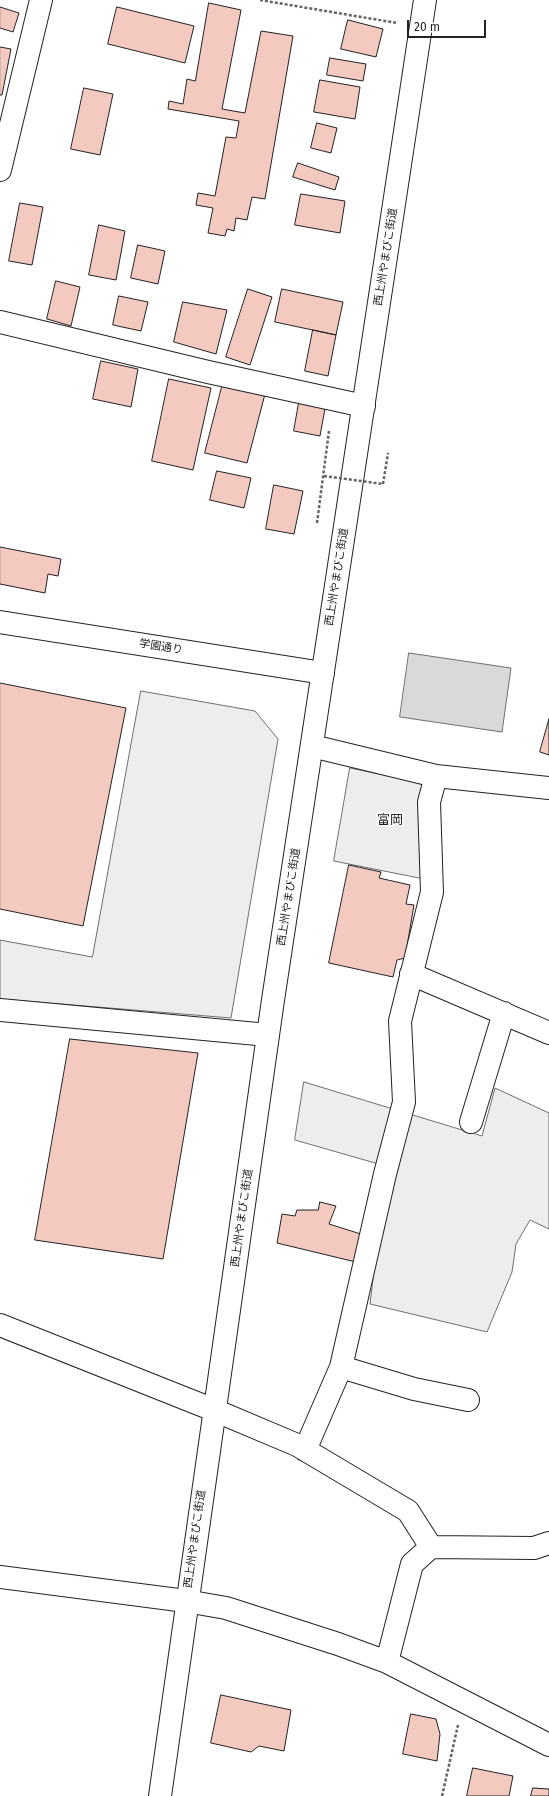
<!DOCTYPE html>
<meta charset="utf-8">
<style>
body{margin:0}
#map{position:relative;width:549px;height:1796px;overflow:hidden;background:#fff;font-family:"Fira Sans",sans-serif}
canvas{display:block}
.scale{position:absolute;left:407px;top:20px;width:79px;height:18px;box-sizing:border-box;border:2px solid #222;border-top:0;padding-left:5px;font-size:12px;line-height:14px;white-space:nowrap;color:#222;-webkit-text-stroke:3px #fff;paint-order:stroke}
</style>
<div id="map">
<canvas width="549" height="1796"></canvas>
<div class="scale">20 m</div>
</div>
<script>
const ctx = document.querySelector('canvas').getContext('2d');
ctx.lineJoin = 'round';
function paint(path, color) { ctx.fillStyle = color; ctx.fill(path, 'evenodd'); }
function strokePath(path, color, width, dash) { ctx.strokeStyle = color; ctx.lineWidth = width; ctx.lineCap = dash ? 'butt' : 'round'; ctx.setLineDash(dash || []); ctx.stroke(path); }
function write(font, color, halo, rows, align = 'center') {
  ctx.font = font + ' "Fira Sans","Noto Sans JP",sans-serif'; ctx.lineWidth = 3; ctx.setLineDash([]); ctx.textBaseline = 'middle'; ctx.strokeStyle = halo; ctx.fillStyle = color; for (const [text, x, y, turn = 0] of rows) {
    ctx.save(); ctx.translate(x, y); ctx.rotate((+turn || 0) * Math.PI / 180); ctx.textAlign = isNaN(turn) ? turn : align; if (halo) ctx.strokeText(text, 0, 0); ctx.fillText(text, 0, 0); ctx.restore();
  }
}
const parking = new Path2D(`
 M141,691L255,711L278,739L231,1018L0,999V940L92,957Z
 M350,768L428,784L429,880L334,861Z
 M304,1082L482,1136L495,1088L549,1113V1229L530,1220L516,1244L512,1272L487,1332L370,1304L379,1228L389,1167L295,1140Z`);
const water = new Path2D(`
 M409,653L511,668L502,732L400,717Z`);
const building = new Path2D(`
 M209,3L241,10L222,109L245,113L261,31L293,36L265,199L252,197L247,220L236,218L234,231L227,229L225,236L208,233L213,208L196,205L198,193L215,196L226,137L236,138L239,121L168,109L169,101L183,104L187,79L195,81Z
 M0,7L19,13L13,32L0,28Z
 M117,7L194,26L185,63L108,44Z
 M348,20L383,29L376,57L341,49Z
 M0,47L11,49L2,95H0Z
 M330,58L366,64L363,81L327,75Z
 M320,80L360,87L355,119L314,112Z
 M84,88L113,94L100,155L71,149Z
 M317,123L337,128L331,153L311,148Z
 M298,163L339,177L335,190L293,177Z
 M301,194L345,201L340,233L295,225Z
 M20,203L43,207L32,265L9,261Z
 M99,225L125,231L116,280L89,275Z
 M138,245L165,251L158,284L131,278Z
 M56,281L80,287L71,326L47,319Z
 M248,289L272,297L250,365L226,357Z
 M282,289L343,302L336,335L275,322Z
 M119,296L148,302L141,331L113,325Z
 M183,302L227,310L216,354L174,342Z
 M313,330L336,335L328,376L305,371Z
 M101,361L138,369L131,407L93,399Z
 M169,379L211,388L193,470L152,461Z
 M223,383L265,394L247,463L205,453Z
 M300,397L326,403L320,436L294,431Z
 M217,471L251,478L244,508L210,500Z
 M274,485L303,491L294,534L266,529Z
 M0,547L61,559L58,576L48,574L45,593L0,584Z
 M0,683L126,708L83,926L0,909Z
 M549,719V755L540,752Z
 M349,865L381,872L379,878L410,885L406,904L414,905L405,958L397,960L393,977L329,963Z
 M70,1039L198,1053L163,1259L35,1240Z
 M320,1202L336,1206L329,1224L364,1235L360,1263L277,1243L282,1214L295,1216L297,1210H318Z
 M221,1695L291,1710L284,1751L259,1746L251,1752L211,1743Z
 M411,1714L436,1719L440,1734L437,1761L403,1754Z
 M473,1768L513,1776L509,1796H467Z
 M533,1788L549,1789V1796H531Z`);
const path = new Path2D(`
 M260,0L397,23
 M383,484L388,453
 M317,523L329,431
 M442,1796L458,1725`);
const minor = new Path2D(`
 M0,170L41,0
 M0,322L208,372L364,406
 M0,622L323,673
 M312,746L436,776L549,788
 M411,974L549,1033
 M0,1010L268,1035
 M471,1122L504,1013
 M0,1325L214,1410L297,1445L408,1511L431,1547
 M341,1367L414,1389L468,1400
 M305,1450L341,1367L385,1174L404,1102L400,1021L432,892L429,802L436,776
 M0,1577L186,1601L226,1608L338,1644L387,1662L549,1745
 M387,1662L412,1564L431,1547L534,1548L549,1543`);
const highway = new Path2D(`
 M160,1796L273,1000L425,0`);
const pathBridge = new Path2D(`
 M324,476L383,484`);
const streetNames = [
 ["西上州やまびこ街道",386,257,-81],
 ["西上州やまびこ街道",337,577,-81],
 ["学園通り",161,647,9],
 ["西上州やまびこ街道",289,897,-81],
 ["西上州やまびこ街道",242,1218,-82],
 ["西上州やまびこ街道",195,1539,-82]
];
const quarterNames = [
 ["富岡",390,820]
];
paint(parking, '#ededed');
strokePath(parking, '#6f6f6f', 1);
paint(water, '#d9d9d9');
strokePath(water, '#6f6f6f', 1);
paint(building, '#f3c9c0');
strokePath(building, '#222', 1);
strokePath(minor, '#222', 24);
strokePath(highway, '#222', 24);
strokePath(path, '#646464', 2.5, [3, 2]);
strokePath(minor, '#fff', 22);
strokePath(highway, '#fff', 22);
strokePath(pathBridge, '#646464', 2.5, [3, 2]);
write('11px', '#222', '#fff', streetNames);
write('13px', '#222', '#fff', quarterNames);
</script>
